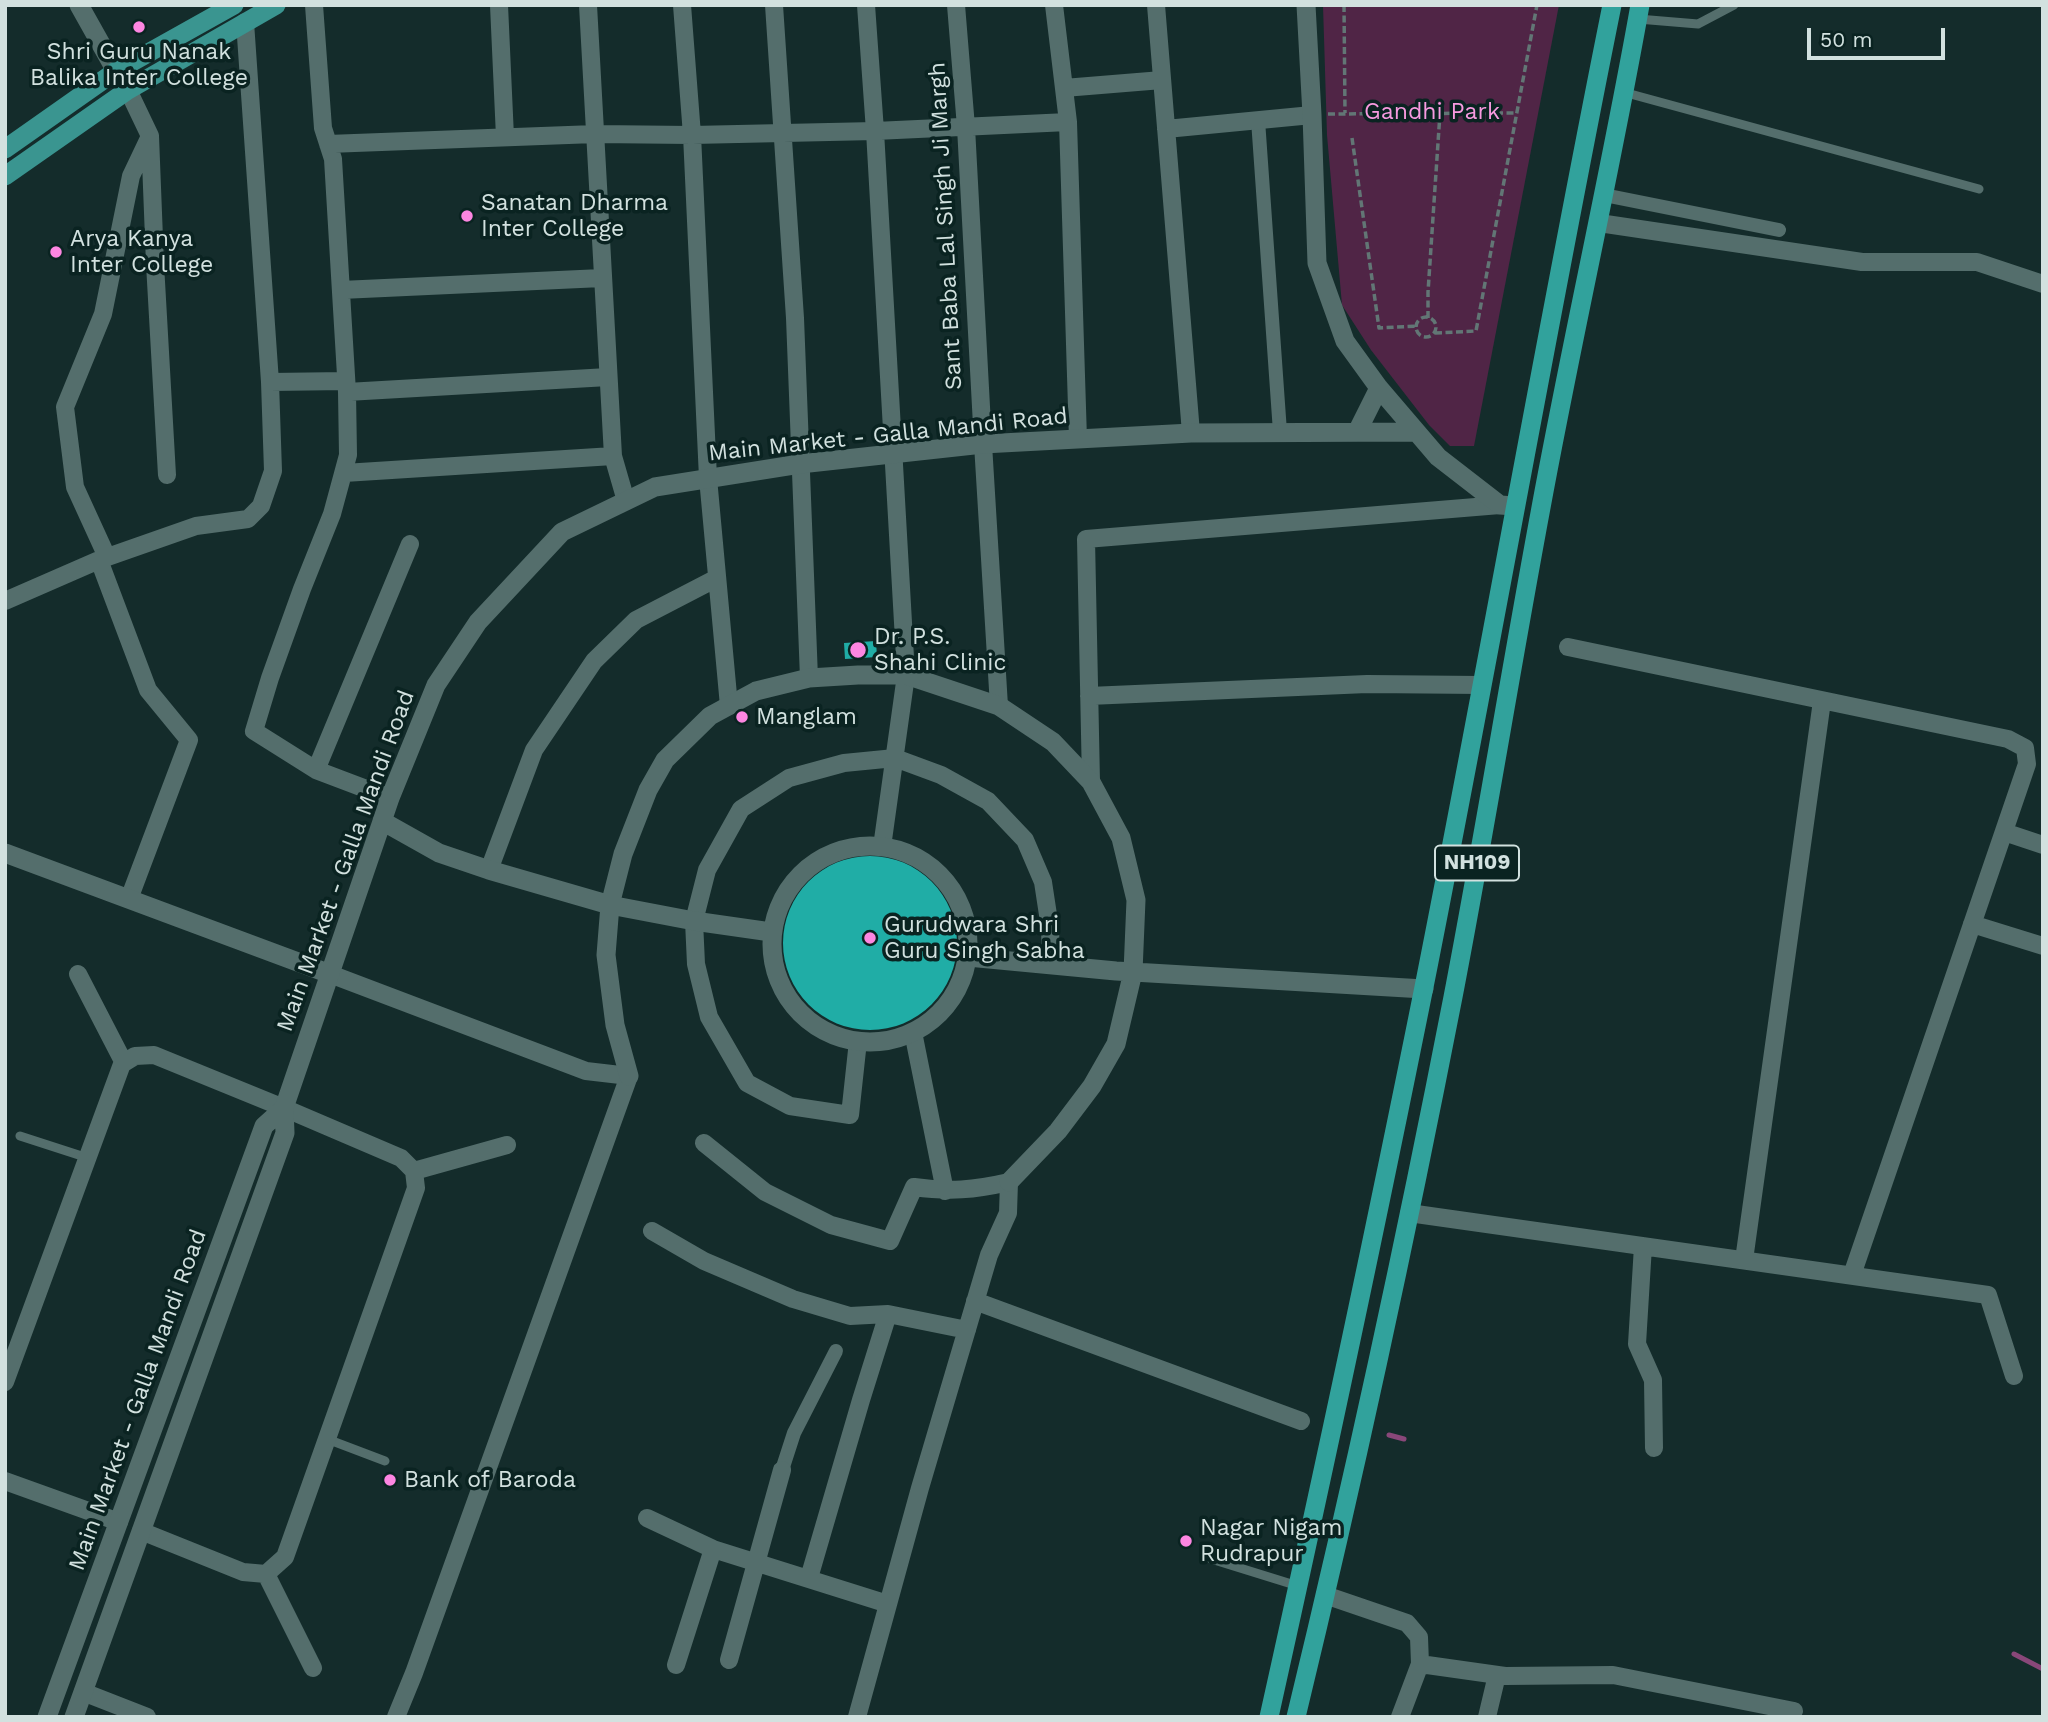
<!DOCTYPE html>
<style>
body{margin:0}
#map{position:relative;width:2048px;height:1722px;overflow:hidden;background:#142c2b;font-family:"Work Sans",sans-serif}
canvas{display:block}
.frame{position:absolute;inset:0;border:7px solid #d2e1df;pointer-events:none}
.scale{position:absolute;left:1807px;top:28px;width:138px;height:32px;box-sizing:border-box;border:4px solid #d2e1df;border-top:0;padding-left:9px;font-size:21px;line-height:24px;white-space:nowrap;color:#d2e1df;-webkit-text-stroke:5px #0a2321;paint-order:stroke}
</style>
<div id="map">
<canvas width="2048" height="1722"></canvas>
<div class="frame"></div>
<div class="scale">50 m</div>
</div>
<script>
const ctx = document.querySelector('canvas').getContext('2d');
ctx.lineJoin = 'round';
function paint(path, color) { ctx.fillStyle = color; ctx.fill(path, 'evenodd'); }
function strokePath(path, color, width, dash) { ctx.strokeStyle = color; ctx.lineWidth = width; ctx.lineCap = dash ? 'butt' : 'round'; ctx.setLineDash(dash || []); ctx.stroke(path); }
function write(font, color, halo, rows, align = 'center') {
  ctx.font = font + ' "Work Sans",sans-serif'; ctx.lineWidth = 7; ctx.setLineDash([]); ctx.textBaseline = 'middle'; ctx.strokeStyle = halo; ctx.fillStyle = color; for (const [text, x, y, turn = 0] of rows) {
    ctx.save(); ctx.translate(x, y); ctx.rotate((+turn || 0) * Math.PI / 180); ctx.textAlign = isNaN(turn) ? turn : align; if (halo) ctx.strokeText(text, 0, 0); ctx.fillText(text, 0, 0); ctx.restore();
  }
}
const green = new Path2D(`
 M1323,5H1559L1474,446H1450L1429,425L1371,350L1342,305L1327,135Z`);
const stream = new Path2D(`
 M1389,1435L1404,1439
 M2014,1654L2043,1669`);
const building = new Path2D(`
 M876,641L877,657L845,659L844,643Z
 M783 943a87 87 0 1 1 174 0a87 87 0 1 1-174 0Z`);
const path = new Path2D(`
 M1344,5L1345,113
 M1328,114L1516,113
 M1352,138L1379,328L1417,326
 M1416 327a10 10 0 1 1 20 0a10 10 0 1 1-20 0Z
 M1428,318V292L1440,113
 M1435,333L1476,331L1537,5`);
const service = new Path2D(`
 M1638,19L1698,24L1734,5
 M1623,92L1979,189
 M20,1136L88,1158
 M327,1439L385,1461
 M1211,1559L1298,1586`);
const pedestrian = new Path2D(`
 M1258,120L1280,432
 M1604,195L1779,230
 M782,1470L794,1433L836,1351`);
const minor = new Path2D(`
 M314,5L323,128L333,159L347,392L348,455L332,514L302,589L270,678L254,731L316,770L390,798
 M499,5L505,137
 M588,5L613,456L626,501
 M682,5L692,135L708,478L729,706
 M774,5L795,318L809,678
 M866,5L875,131L906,675L882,847
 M956,5L966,127L983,444L999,706
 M1054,5L1068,122L1078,439
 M1156,5L1191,433
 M1064,88L1162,80
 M128,90L150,136L155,264L167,475
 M1166,129L1312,115
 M328,144L595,134L692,135L875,131L1068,122
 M1599,223L1862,262H1977L2043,284
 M341,290L602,278
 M270,382L346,381
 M347,392L608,377
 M344,473L613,456
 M107,557L75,487L65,407L103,314L131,176L150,136
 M99,560L148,690L189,740L129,899
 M5,601L99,560L196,526L248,519L261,506L273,471L270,382L245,22
 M1568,647L2008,739L2025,748L2027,764L1852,1275
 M1089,696L1367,684L1482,685
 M316,770L410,544
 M1091,782L1086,539L1500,505
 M2004,832L2043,845
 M489,870L534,750L594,661L636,620L717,578
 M1972,924L2043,946
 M78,974L124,1063
 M330,974L586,1071L629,1076L414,1673L396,1717
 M913,1032L945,1191
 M858,1041L850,1115L790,1106L747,1083L709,1017L696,964L694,921L707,870L741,809L789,778L844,763L895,758L941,775L988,801L1025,840L1043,882L1050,928L1051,965
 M704,1143L765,1192L831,1225L890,1241L914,1187C949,1192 974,1190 1009,1182L1008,1213L989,1255L920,1488L857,1717
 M414,1171L507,1145
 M1409,1213L1988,1295L2014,1376
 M652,1231L704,1261L793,1299L850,1316L888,1314L967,1330
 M1643,1246L1637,1344L1653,1380L1654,1448
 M1744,1260L1822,701
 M975,1301L1301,1421
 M5,1382L122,1064L135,1056L154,1055L284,1108L401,1158L414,1171L416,1188L285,1557L266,1574L243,1572L141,1531
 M5,1481L119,1522
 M647,1518L713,1549L888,1604
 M266,1574L313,1668
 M809,1578L861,1400L888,1314
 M1325,1595L1407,1623L1419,1637L1420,1664L1400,1717
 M729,1660L782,1470
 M1420,1664L1505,1676L1613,1675L1794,1711
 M676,1665L713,1549
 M83,1692L147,1717
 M1487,1717L1497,1675`);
const tertiary = new Path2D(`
 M79,5L116,71
 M1306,5L1312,115L1317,263L1345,341L1379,388L1438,457L1500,505L1515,506
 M1357,432L1379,388
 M382,821L439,853L489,870L610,905L694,921L771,932
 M772 944a98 98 0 1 1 196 0a98 98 0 1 1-196 0Z
 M5,853L330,974
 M968,957L1116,971L1424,989
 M629,1076L615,1025L606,955L610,905L623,854L648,790L665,760L710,716L756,691L809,678L858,675H906L999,706L1053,742L1091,782L1121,838L1136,900L1133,972L1116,1044L1092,1086L1058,1131L1009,1182
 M47,1717L264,1126L284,1108
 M74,1717L285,1133L284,1108L390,798L436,685L478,622L562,532L655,487L800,464L983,444L1191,433L1415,432`);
const primary = new Path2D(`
 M5,149L116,71L234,5
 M5,176L128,90L276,5`);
const trunk = new Path2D(`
 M1269,1717C1323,1474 1375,1231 1424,987C1489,660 1546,332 1612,5
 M1296,1717C1354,1478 1406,1238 1453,997C1484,836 1510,674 1540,513C1571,343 1610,175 1640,5`);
const markers = [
 [139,27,7,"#fd86e1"],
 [467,216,7,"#fd86e1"],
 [56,252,7,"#fd86e1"],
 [858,650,9,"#fd86e1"],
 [742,717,7,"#fd86e1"],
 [870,938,7,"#fd86e1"],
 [390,1480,7,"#fd86e1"],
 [1186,1541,7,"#fd86e1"]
];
const shields = [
 [1477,863,84]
];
const shieldNames = [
 ["NH109",1477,863]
];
const poiNames = [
 ["Shri Guru Nanak",139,52,"center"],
 ["Balika Inter College",139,78,"center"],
 ["Sanatan Dharma",481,203],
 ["Inter College",481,229],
 ["Arya Kanya",70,239],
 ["Inter College",70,265],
 ["Dr. P.S.",874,637],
 ["Shahi Clinic",874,663],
 ["Manglam",756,717],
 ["Gurudwara Shri",884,925],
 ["Guru Singh Sabha",884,951],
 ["Bank of Baroda",404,1480],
 ["Nagar Nigam",1200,1528],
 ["Rudrapur",1200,1554]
];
const parkNames = [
 ["Gandhi Park",1432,112]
];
const streetNames = [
 ["Sant Baba Lal Singh Ji Margh",946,226,-93],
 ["Main Market - Galla Mandi Road",888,435,-6],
 ["Main Market - Galla Mandi Road",346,861,-70],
 ["Main Market - Galla Mandi Road",138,1400,-70]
];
paint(green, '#502546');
strokePath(stream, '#894779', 5);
paint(building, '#20ada6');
strokePath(path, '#627675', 3.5, [7, 3.5]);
strokePath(service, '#546e6c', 9);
strokePath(pedestrian, '#546e6c', 14);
strokePath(minor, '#546e6c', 18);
strokePath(tertiary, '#546e6c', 19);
strokePath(primary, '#3a9590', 19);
strokePath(trunk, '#31a29c', 19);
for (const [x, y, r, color] of markers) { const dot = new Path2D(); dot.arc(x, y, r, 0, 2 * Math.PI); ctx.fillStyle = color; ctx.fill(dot); strokePath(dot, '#0a2321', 2.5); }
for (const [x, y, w] of shields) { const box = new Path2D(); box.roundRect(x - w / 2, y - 17.5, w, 35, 5); ctx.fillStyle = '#0a2321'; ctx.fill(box); strokePath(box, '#d2e1df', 2); }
write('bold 21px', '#d2e1df', null, shieldNames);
write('23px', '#d2e1df', '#0a2321', poiNames, 'left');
write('23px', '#f79ae0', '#0a2321', parkNames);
write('23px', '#d2e1df', '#0a2321', streetNames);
</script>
